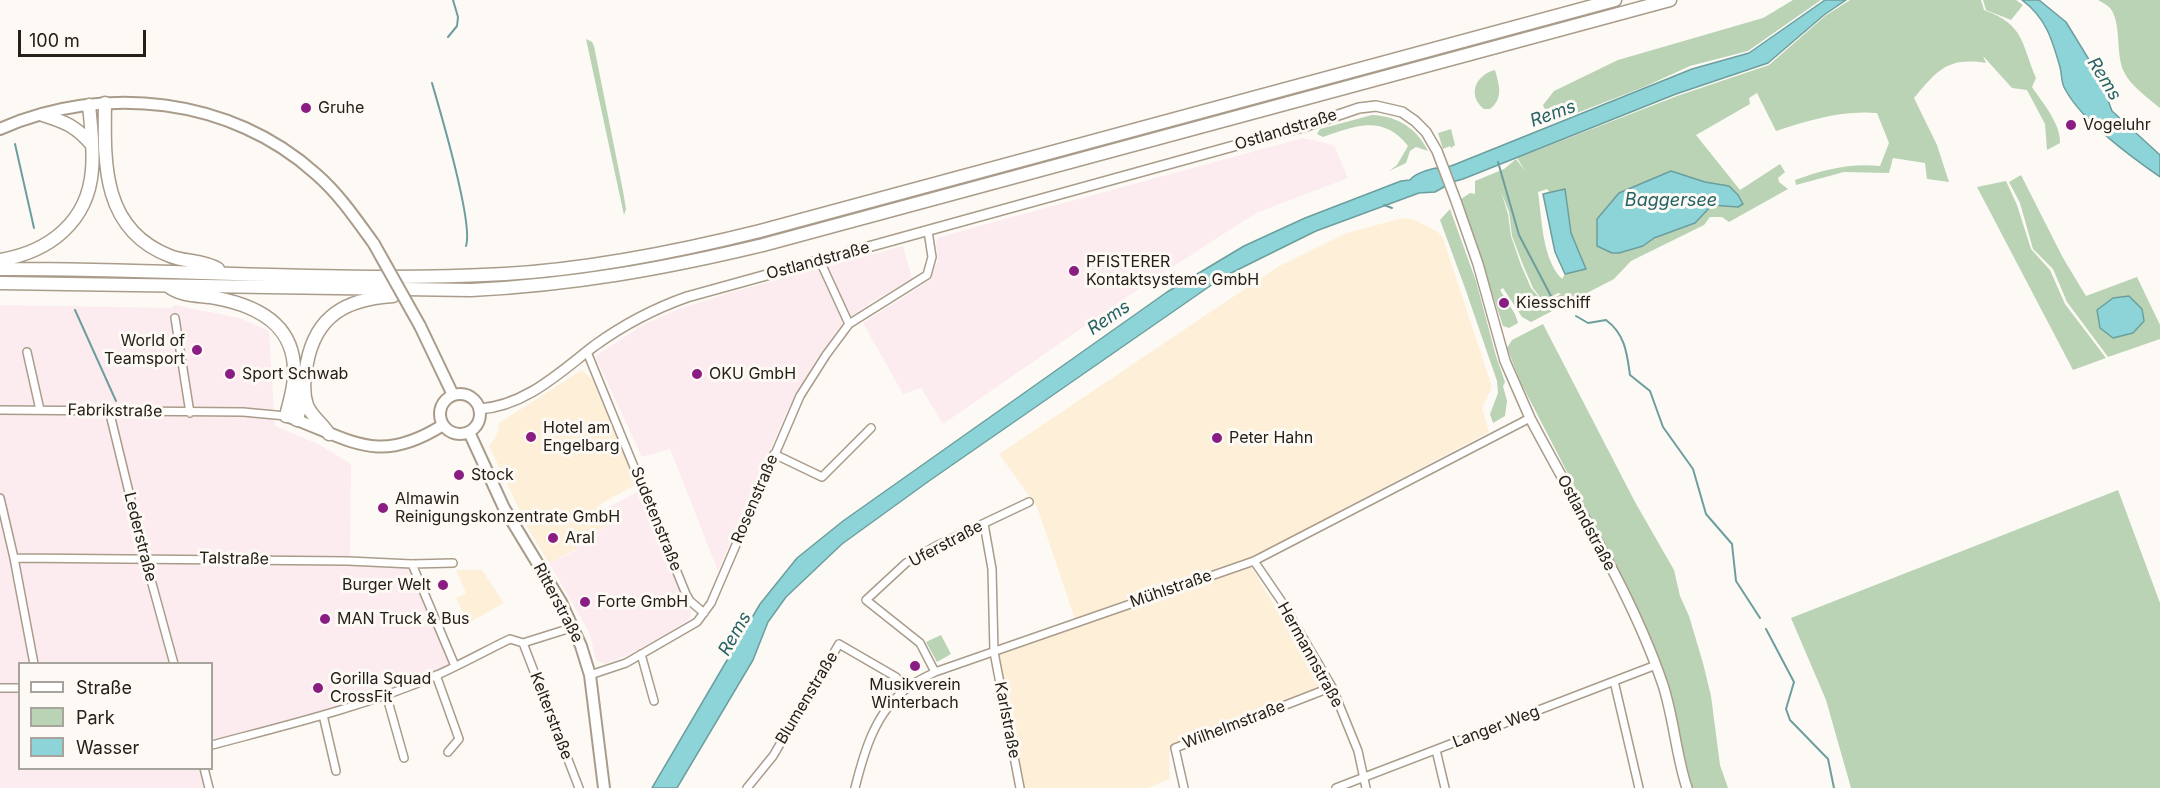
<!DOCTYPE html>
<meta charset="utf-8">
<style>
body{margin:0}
#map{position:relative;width:2160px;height:788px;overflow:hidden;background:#fdfaf6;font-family:Inter,sans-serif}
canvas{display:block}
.legend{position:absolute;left:18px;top:662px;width:195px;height:108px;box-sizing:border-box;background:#fdfaf6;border:2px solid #a7a39d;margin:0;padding:8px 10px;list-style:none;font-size:18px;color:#252018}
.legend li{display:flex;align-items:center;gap:12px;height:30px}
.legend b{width:30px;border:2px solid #a7a39d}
.scale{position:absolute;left:18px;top:30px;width:128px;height:27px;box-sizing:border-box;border:3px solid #252018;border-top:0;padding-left:8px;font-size:18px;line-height:21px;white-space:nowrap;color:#252018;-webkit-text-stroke:4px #fdfaf6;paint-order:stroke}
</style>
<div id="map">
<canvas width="2160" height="788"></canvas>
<ul class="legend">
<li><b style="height:8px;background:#fff"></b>Straße</li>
<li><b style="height:16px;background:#b9d3b4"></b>Park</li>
<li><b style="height:16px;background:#8cd4d7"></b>Wasser</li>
</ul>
<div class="scale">100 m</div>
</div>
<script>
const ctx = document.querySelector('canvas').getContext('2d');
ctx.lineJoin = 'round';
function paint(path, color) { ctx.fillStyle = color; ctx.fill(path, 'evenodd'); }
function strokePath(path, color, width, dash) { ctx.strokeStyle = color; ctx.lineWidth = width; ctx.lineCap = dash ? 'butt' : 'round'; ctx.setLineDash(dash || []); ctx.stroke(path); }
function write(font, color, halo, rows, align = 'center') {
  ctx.font = font + ' Inter,sans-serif'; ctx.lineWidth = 6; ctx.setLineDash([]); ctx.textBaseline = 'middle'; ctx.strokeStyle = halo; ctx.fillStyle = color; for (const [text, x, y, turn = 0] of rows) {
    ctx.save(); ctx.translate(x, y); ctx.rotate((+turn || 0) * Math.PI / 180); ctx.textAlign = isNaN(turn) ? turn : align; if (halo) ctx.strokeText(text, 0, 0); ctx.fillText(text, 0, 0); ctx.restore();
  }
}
const built = new Path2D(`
 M1402,218L1415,220L1438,232L1443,238L1492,387L1482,408L1489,432L1247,560L1325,690L1169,752L1170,779L1148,788H1023L995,647L1031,636L1075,619L1037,507L999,454L1279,266L1347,233Z
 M582,370L592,379L637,484L599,505L608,525L578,541L577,549L549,563L529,530L489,446L498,433L499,423Z
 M456,570H482L504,603L468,623L456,598L466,593Z`);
const industrial = new Path2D(`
 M1303,138L1334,145L1348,178L1256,213L1146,284L943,424L921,388L903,394L863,323L930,280L938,260L936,241L939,237Z
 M903,246L912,279L870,303L843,323L818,357L787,411L718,571L670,449L642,457L595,356L643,325L679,309L732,292Z
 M0,305L172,308L174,305L240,318L269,331L275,426L318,444L351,464L350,561L409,566L451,664L435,673L323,713L212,741V664H20V768L200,769L205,788H0Z
 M641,490L691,612V615L689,619L668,633L626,656L605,664L596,660L589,632L549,563L577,550L575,545L578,541L608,525L601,511Z`);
const green = new Path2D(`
 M1793,0H1821L1748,51L1690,66L1644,87L1551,123L1543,105L1554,91L1618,60L1763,18Z
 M1850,0H1981L1984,10C2025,25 2021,43 2036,78L2032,87C2042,102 2061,124 2060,143L2047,150L2045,124L2027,90L2012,88L1983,56L1986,63C1947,57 1938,70 1914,98L1937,145L1949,182L1927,179L1925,163L1893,158L1889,173L1844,172L1796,185L1795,180C1823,170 1849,163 1880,166L1889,143L1877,113C1842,110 1809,120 1776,131L1757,93L1749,98L1750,104L1696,135L1740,190L1780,164L1785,172L1778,178L1779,182L1788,189L1729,222L1722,217H1710L1704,225L1631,261L1614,279L1531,322L1522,317L1503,288L1500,290L1515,314L1518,323L1509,328L1503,326L1461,199L1470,193L1475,194V181L1504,169L1516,159L1526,172L1517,158L1677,96L1769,65L1825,16ZM1671,171L1705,182L1729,186L1737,207L1712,205C1703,216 1692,224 1678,229C1671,233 1663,233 1656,237C1641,245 1629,254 1612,253L1619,193ZM1547,189L1550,193L1565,189L1571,233L1586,268L1565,274L1562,279C1542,259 1542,219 1538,192ZM1501,192L1509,212L1512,236L1523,265L1533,288L1543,301L1558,293L1561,294L1545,304L1531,288L1521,265L1511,236L1508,214Z
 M1983,0H2016L2023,5L2011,20L1986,10Z
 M2098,0H2160V108C2148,98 2131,86 2124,72C2115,54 2122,23 2110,8C2107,5 2102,2 2098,0Z
 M586,39L592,42L594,46L623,191L626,209L624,215Z
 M1495,70C1499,85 1504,98 1490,109H1484C1467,96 1475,75 1495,70Z
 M1372,115C1397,116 1417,128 1428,151L1416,147L1410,151L1406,163L1389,171L1397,165L1408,146C1383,114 1355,126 1323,137L1317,134L1320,129Z
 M1451,129L1455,145L1451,148L1450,146L1443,149L1438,133Z
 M2021,175L2063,258L2086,296L2137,277L2160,325V339L2108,357L2067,302L2053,269L2033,249L2020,203L2009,182Z
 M2006,181L2017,205L2031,249L2050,270L2065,304L2106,358L2073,370L1977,187Z
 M1450,209L1476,281L1496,356L1505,382L1503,386L1507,401L1505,416L1493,423L1490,414L1498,393L1497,381L1465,288L1440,220Z
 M1543,324L1635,502L1674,570L1680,596L1689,616L1703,663L1711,696L1720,765L1728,788H1692L1667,681L1655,648L1624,582L1521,383L1507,348L1512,340Z
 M2118,490L2160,603V788H1851L1826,700L1791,618Z
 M941,635L951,654L937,662L926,642Z`);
const water = new Path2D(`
 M1825,0H1846L1824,15L1768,63L1676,94L1463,179L1445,184L1444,187L1435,192L1419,193L1316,231L1223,277L929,481L842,544L786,597L768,622L753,660L677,788H652L760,604L797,558L843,521L1167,292L1244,246L1305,218L1401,181L1410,180C1415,173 1427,170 1436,168L1440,170L1456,164L1692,69L1749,53Z
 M2022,0H2039L2066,22L2099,76L2112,111L2160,155V177C2130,156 2082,121 2065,89C2061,83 2062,74 2060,67C2052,39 2046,18 2022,0Z
 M1671,171L1705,182L1729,186L1738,195L1743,204L1738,207L1712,205L1695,223L1654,238L1643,246L1619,253H1612L1597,246V219L1619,193Z
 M1565,189L1571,233L1586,269L1565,274L1555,252L1543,194Z
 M2129,296L2142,309L2144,321L2133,333L2113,338L2100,328L2097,310L2113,298Z`);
const stream = new Path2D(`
 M448,37L457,26L458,17L453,0
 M432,83C440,111 474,223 466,246
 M15,144L34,228
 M1498,162L1519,235L1552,298
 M1384,205L1392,208
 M75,310L116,401
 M1576,316L1588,323L1606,320C1625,334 1627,353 1630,375L1650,391L1663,427L1693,469L1706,514L1732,544L1736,581L1760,618
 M1766,629L1794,682L1786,709L1790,720L1828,759L1834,788`);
const minor = new Path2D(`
 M175,318L190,413
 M849,324L927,275L932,257L928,231
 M27,352L40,410
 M587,352L686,594L690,601L704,613
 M0,410L243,412L286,416
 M109,410L145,558L174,664
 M774,454L822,477L871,428
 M0,498L14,558L34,664
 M984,524L992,569L994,652L1020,788
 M14,558L348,561L412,564L453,563
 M1254,561L1282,602L1332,687L1358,751L1366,788
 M412,564L455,666
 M523,643L579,788
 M641,654L654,701
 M935,672L920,643L866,600L906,563L936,546L1029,502
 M436,675L459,739L448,752
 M590,675L626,663L697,622L711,603L800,396L826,355L849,324L820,261
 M1614,681L1639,788
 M0,688H20
 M386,694L404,758
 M323,715L336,771
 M212,745C287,725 363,707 435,676C460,665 485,651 510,639L523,643L574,627
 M1436,750L1445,788
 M204,768L209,788
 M747,788L773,756L839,644L896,677L906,688
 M855,788C864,752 875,713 906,689C914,682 926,677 935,672L1254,561L1530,418
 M1184,788L1175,748L1332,687
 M1336,788L1656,665`);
const tertiary = new Path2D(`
 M479,409C525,406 559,373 594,346C623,325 653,309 687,297L1306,126L1359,108L1376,106L1402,112L1415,121L1426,132L1437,151L1456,201L1478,264L1505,361L1530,418C1575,504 1632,593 1663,685C1674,719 1676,755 1687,788`);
const secondary = new Path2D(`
 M0,129C103,83 231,97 316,174C339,194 356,219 374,244
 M420,326L453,395
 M440 414a20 20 0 1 1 40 0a20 20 0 1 1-40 0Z
 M289,417C352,440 378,466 443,425
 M469,432L504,508L561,602L581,646L590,675L604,788`);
const trunk = new Path2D(`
 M105,103C104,164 102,230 170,256C185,262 203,260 218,269
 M43,115C65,122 76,126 92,145
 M0,260C49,252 88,222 92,170C94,149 91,126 89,105
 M0,269C168,268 337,283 505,274C591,269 676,252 760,231L1615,0
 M0,283L471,290C573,285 663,269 763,245L1670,0
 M168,286C182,297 199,295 216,298C259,306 296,326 294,375C294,389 289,403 286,416
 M297,420L303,395
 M329,434C323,424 311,416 307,405C302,391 304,377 307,363C316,315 347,299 393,296`);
const secondaryBridge = new Path2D(`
 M374,244L420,326`);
const markers = [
 [306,108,6,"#8a1d82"],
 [2071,125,6,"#8a1d82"],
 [1074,271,6,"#8a1d82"],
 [1504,303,6,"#8a1d82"],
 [197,350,6,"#8a1d82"],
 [230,374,6,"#8a1d82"],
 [697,374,6,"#8a1d82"],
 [531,437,6,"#8a1d82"],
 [1217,438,6,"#8a1d82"],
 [459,475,6,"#8a1d82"],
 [383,508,6,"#8a1d82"],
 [553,538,6,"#8a1d82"],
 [443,585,6,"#8a1d82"],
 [585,602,6,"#8a1d82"],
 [325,619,6,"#8a1d82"],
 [915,666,6,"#8a1d82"],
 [318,688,6,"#8a1d82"]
];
const poiNames = [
 ["Gruhe",318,108],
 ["Vogeluhr",2083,125],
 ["PFISTERER",1086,262],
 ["Kontaktsysteme GmbH",1086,280],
 ["Kiesschiff",1516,303],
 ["World of",185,341,"right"],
 ["Teamsport",185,359,"right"],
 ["Sport Schwab",242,374],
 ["OKU GmbH",709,374],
 ["Hotel am",543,428],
 ["Engelbarg",543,446],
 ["Peter Hahn",1229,438],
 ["Stock",471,475],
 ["Almawin",395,499],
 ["Reinigungskonzentrate GmbH",395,517],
 ["Aral",565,538],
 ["Burger Welt",431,585,"right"],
 ["Forte GmbH",597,602],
 ["MAN Truck & Bus",337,619],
 ["Gorilla Squad",330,679],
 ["CrossFit",330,697],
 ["Musikverein",915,685,"center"],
 ["Winterbach",915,703,"center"]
];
const streetNames = [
 ["Ostlandstraße",1286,130,-17],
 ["Ostlandstraße",818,261,-15],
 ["Fabrikstraße",115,411,1],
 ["Rosenstraße",755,499,-67],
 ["Sudetenstraße",656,519,68],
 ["Ostlandstraße",1586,523,62],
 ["Lederstraße",140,537,76],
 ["Uferstraße",946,544,-28],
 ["Talstraße",234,559,1],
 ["Mühlstraße",1171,589,-19],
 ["Ritterstraße",558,603,62],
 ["Hermannstraße",1310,655,61],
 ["Blumenstraße",807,698,-59],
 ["Kelterstraße",551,716,69],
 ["Karlstraße",1007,720,79],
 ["Wilhelmstraße",1234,725,-21],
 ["Langer Weg",1496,727,-21]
];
const waterNames = [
 ["Rems",2104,79,58],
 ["Rems",1553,114,-20],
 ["Baggersee",1671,201],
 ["Rems",1109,318,-34],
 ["Rems",735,634,-60]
];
paint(built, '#feefd9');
paint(industrial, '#fcecef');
paint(green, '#b9d3b4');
paint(water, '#8cd4d7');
strokePath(water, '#6d9e9e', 1.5);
strokePath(stream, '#6d9e9e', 2);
strokePath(minor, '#a99c8a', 10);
strokePath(tertiary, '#a99c8a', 12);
strokePath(secondary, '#a99c8a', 14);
strokePath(trunk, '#a99c8a', 15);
strokePath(minor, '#fff', 7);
strokePath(tertiary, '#fff', 9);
strokePath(secondary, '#fff', 10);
strokePath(trunk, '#fff', 12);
strokePath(secondaryBridge, '#a99c8a', 14, []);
strokePath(secondaryBridge, '#fff', 10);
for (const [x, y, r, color] of markers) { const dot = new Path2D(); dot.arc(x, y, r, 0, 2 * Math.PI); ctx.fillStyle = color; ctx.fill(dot); strokePath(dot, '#fdfaf6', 2); }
write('16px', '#252018', '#fdfaf6', poiNames, 'left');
write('16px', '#252018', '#fdfaf6', streetNames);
write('italic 18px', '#266264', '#fdfaf6', waterNames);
</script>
